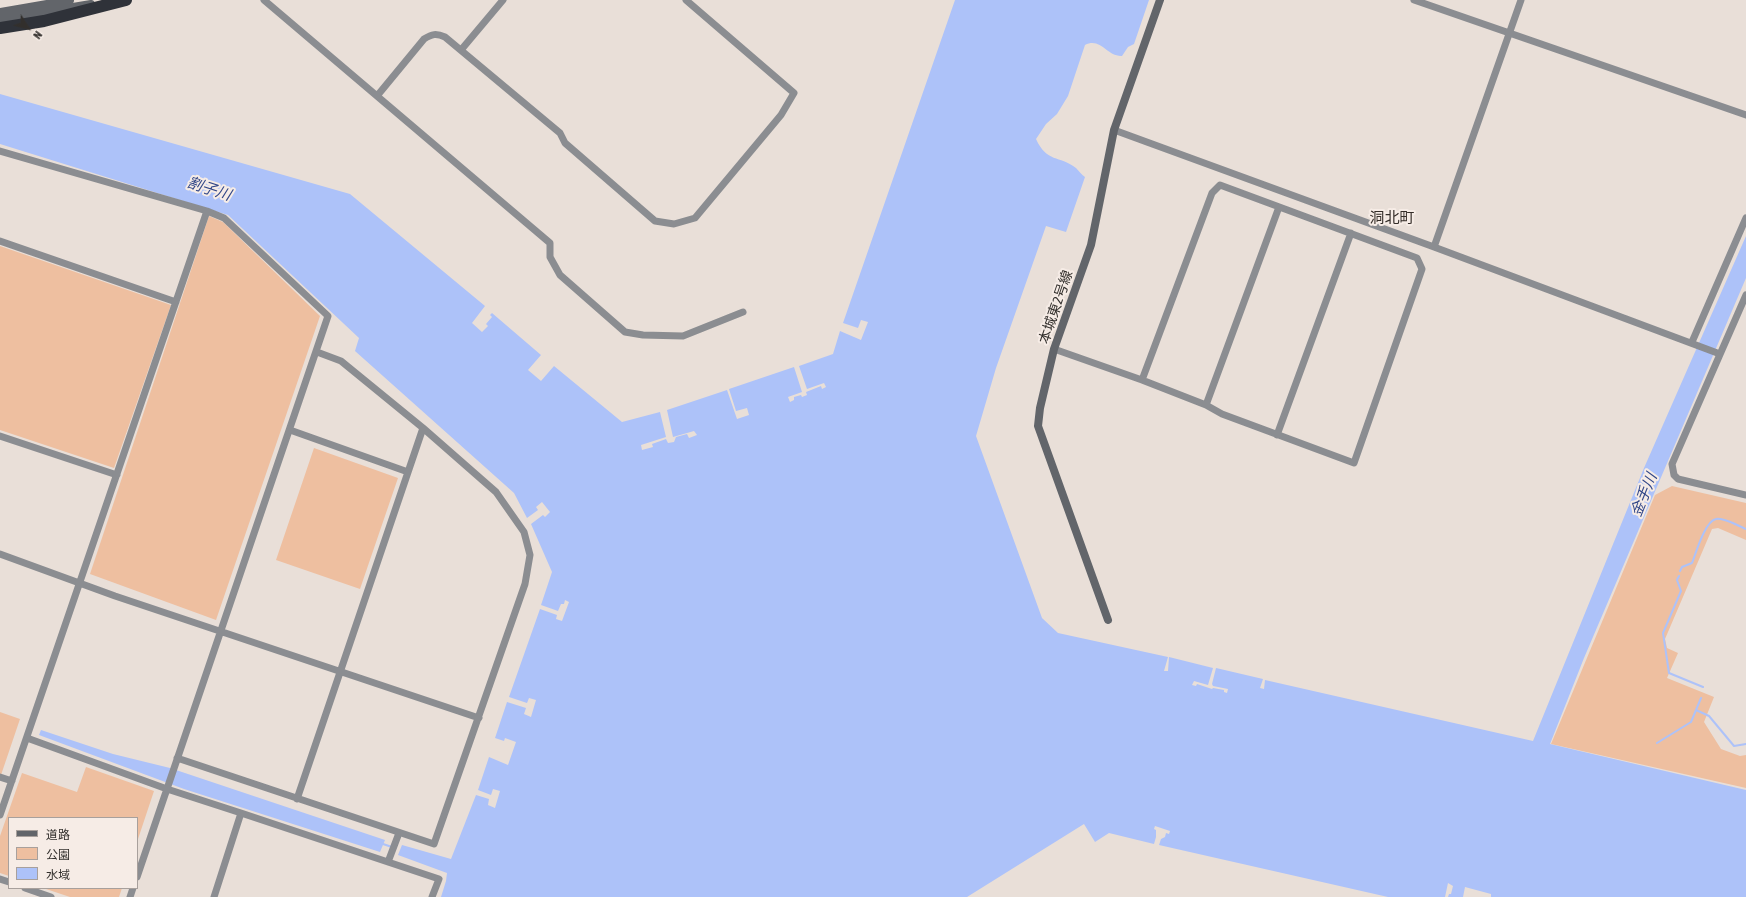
<!DOCTYPE html>
<meta charset="utf-8">
<style>
body{margin:0}
#map{position:relative;width:1746px;height:897px;overflow:hidden;background:#e9dfd8;font-family:"Asap Condensed","Noto Sans JP",sans-serif}
canvas{display:block}
.legend{position:absolute;left:8px;top:817px;width:130px;height:72px;box-sizing:border-box;background:#f6ece6;border:1px solid #a8a09c;margin:0;padding:5px 7px;list-style:none;font-size:12px;color:#322f2c}
.legend li{display:flex;align-items:center;gap:8px;height:20px}
.legend b{width:20px;border:1px solid #a8a09c}
.north{position:absolute;left:8px;top:8px;width:40px;height:40px;-webkit-text-stroke:3px #f6ece6;paint-order:stroke;rotate:126deg;font-size:11px;font-weight:700;line-height:16px;text-align:center;color:#322f2c}
.north::after{content:'';display:block;margin:auto;width:14px;height:18px;background:#322f2c;clip-path:polygon(50% 0,100% 100%,50% 72%,0 100%)}
</style>
<div id="map">
<canvas width="1746" height="897"></canvas>
<ul class="legend">
<li><b style="height:5px;background:#62656a"></b>道路</li>
<li><b style="height:11px;background:#eebfa0"></b>公園</li>
<li><b style="height:11px;background:#adc2f9"></b>水域</li>
</ul>
<div class="north">N</div>
</div>
<script>
const ctx = document.querySelector('canvas').getContext('2d');
ctx.lineJoin = 'round';
function paint(path, color) { ctx.fillStyle = color; ctx.fill(path, 'evenodd'); }
function strokePath(path, color, width, dash) { ctx.strokeStyle = color; ctx.lineWidth = width; ctx.lineCap = dash ? 'butt' : 'round'; ctx.setLineDash(dash || []); ctx.stroke(path); }
function write(font, color, halo, rows, align = 'center') {
  ctx.font = font + ' "Asap Condensed","Noto Sans JP",sans-serif'; ctx.lineWidth = 4; ctx.setLineDash([]); ctx.textBaseline = 'middle'; ctx.strokeStyle = halo; ctx.fillStyle = color; for (const [text, x, y, turn = 0] of rows) {
    ctx.save(); ctx.translate(x, y); ctx.rotate((+turn || 0) * Math.PI / 180); ctx.textAlign = isNaN(turn) ? turn : align; if (halo) ctx.strokeText(text, 0, 0); ctx.fillText(text, 0, 0); ctx.restore();
  }
}
const green = new Path2D(`
 M209,216L223,222L320,316L216,620L90,574Z
 M0,246L171,305L114,468L0,430Z
 M314,448L398,478L360,589L276,560Z
 M1672,486L1746,503V540L1718,528L1712,529L1665,639L1667,648L1678,653L1667,678L1714,697L1704,722L1721,749L1740,756L1746,755V788L1551,744L1655,495Z
 M0,712L20,719L1,775H0Z
 M86,767L154,791L137,842V818H9V876L0,873V836L22,773L77,792Z
 M43,888H122L119,897H70Z`);
const water = new Path2D(`
 M955,0H1149L1134,44L1128,47L1122,56C1107,57 1101,37 1085,45L1068,96L1057,114L1046,124L1036,139C1047,163 1059,155 1076,168C1079,171 1082,175 1085,177L1066,232L1046,226L996,368L976,436L1042,618L1058,633L1168,657L1164,671H1168L1169,657L1213,668L1208,685L1194,681L1192,685L1196,686L1197,684L1212,689L1213,688L1224,690V692L1227,693L1228,689L1213,686L1212,684L1216,668L1263,679L1260,688L1264,689L1265,680L1533,741L1644,468L1746,236V278L1584,658L1550,744L1746,790V897H1491V894L1465,887L1463,897H1448L1449,894H1451L1453,886L1448,883L1445,897H1388L1159,845L1161,839L1165,837L1166,833L1169,834L1170,831L1155,826L1154,829L1156,830V837L1154,844L1109,833L1095,842L1084,824L967,897H441L446,881L447,873L398,855L402,845L451,859L476,795L489,799L488,805L495,808L500,791L493,789L491,795L478,790L489,757L508,765L516,742L505,738L504,741L495,738L507,702L526,708L524,714L531,717L536,700L529,698L527,703L509,697L540,609L557,615L556,619L562,621L569,602L565,600L564,604H561L558,611L541,605L552,572L531,524L543,515L545,517L550,512L542,502L536,507L538,510L527,518L514,493L355,351L359,338L228,215L0,144V94L350,194L485,306L472,323L482,332L488,326L486,324L492,317L490,315L492,313L541,355L528,370L541,381L554,366L622,422L660,412L666,437L641,445L642,450L653,447L652,444L666,439L668,443L674,442L676,437L687,434L689,438L697,435L694,431L673,437L667,410L727,390L737,419L749,415L747,408L736,411L729,389L794,367L802,392L788,397L790,402L794,400V397L801,395L802,397L807,395L806,392L821,386L822,389L826,387L824,383L807,389L799,366L833,354L840,331L861,340L868,322L861,320L858,328L843,323Z
 M41,730L113,754L170,768L385,840L380,852L184,789L39,735Z`);
const stream = new Path2D(`
 M1680,571L1682,567L1692,563C1696,553 1705,521 1716,519C1724,517 1738,526 1746,529
 M1679,576L1677,580L1681,591L1663,633L1669,673L1703,687
 M1696,710L1709,716L1734,746L1746,744
 M1657,743L1691,722L1701,698
 M380,843L392,847`);
const street = new Path2D(`
 M264,0L550,243V257L560,275L625,332L643,335L683,336L743,312
 M1414,0L1746,115
 M461,50L503,0
 M377,96L424,39C432,34 436,33 445,37L560,133L565,143L655,221L674,224L695,218L781,115L794,93L686,0
 M1114,130L1434,247L1521,0
 M0,151L207,211L224,218L328,316L137,877
 M0,241L176,302
 M1434,247L1720,354
 M1746,295L1672,464L1674,475L1678,479L1746,495
 M1692,342L1746,218
 M1054,349L1142,380L1206,405L1222,414L1354,463L1422,269L1417,258L1220,185L1212,193L1142,380
 M1206,405L1279,207
 M290,430L408,472
 M1277,435L1351,233
 M0,436L117,475
 M0,554L115,596L479,718
 M27,738L167,789L241,813L214,897
 M177,758L434,844L525,584L530,555L524,532L496,492L423,428L341,361L317,352
 M0,777L12,781
 M297,799L423,428
 M241,813L439,879L432,897
 M0,815L207,211
 M388,862L399,833
 M0,879L9,882
 M25,888L51,897
 M130,897L133,888`);
const secondary = new Path2D(`
 M0,12L70,0
 M0,19L91,4
 M1108,620L1038,426L1040,408L1054,349L1091,245L1114,130L1160,0`);
const highway = new Path2D(`
 M0,28L44,21L126,0`);
const streetNames = [
 ["本城東2号線",1056,307,-71]
];
const waterNames = [
 ["割子川",209,189,18],
 ["金手川",1644,495,-68]
];
const neighbourhoodNames = [
 ["洞北町",1392,218]
];
paint(green, '#eebfa0');
paint(water, '#adc2f9');
strokePath(stream, '#adc2f9', 2);
strokePath(street, '#8b8d91', 7);
strokePath(secondary, '#62656a', 8);
strokePath(highway, '#2f3239', 12);
write('14px', '#322f2c', '#f6ece6', streetNames);
write('italic 15px', '#324788', '#f6ece6', waterNames);
write('15px', '#342d28', '#f6ece6', neighbourhoodNames);
</script>
